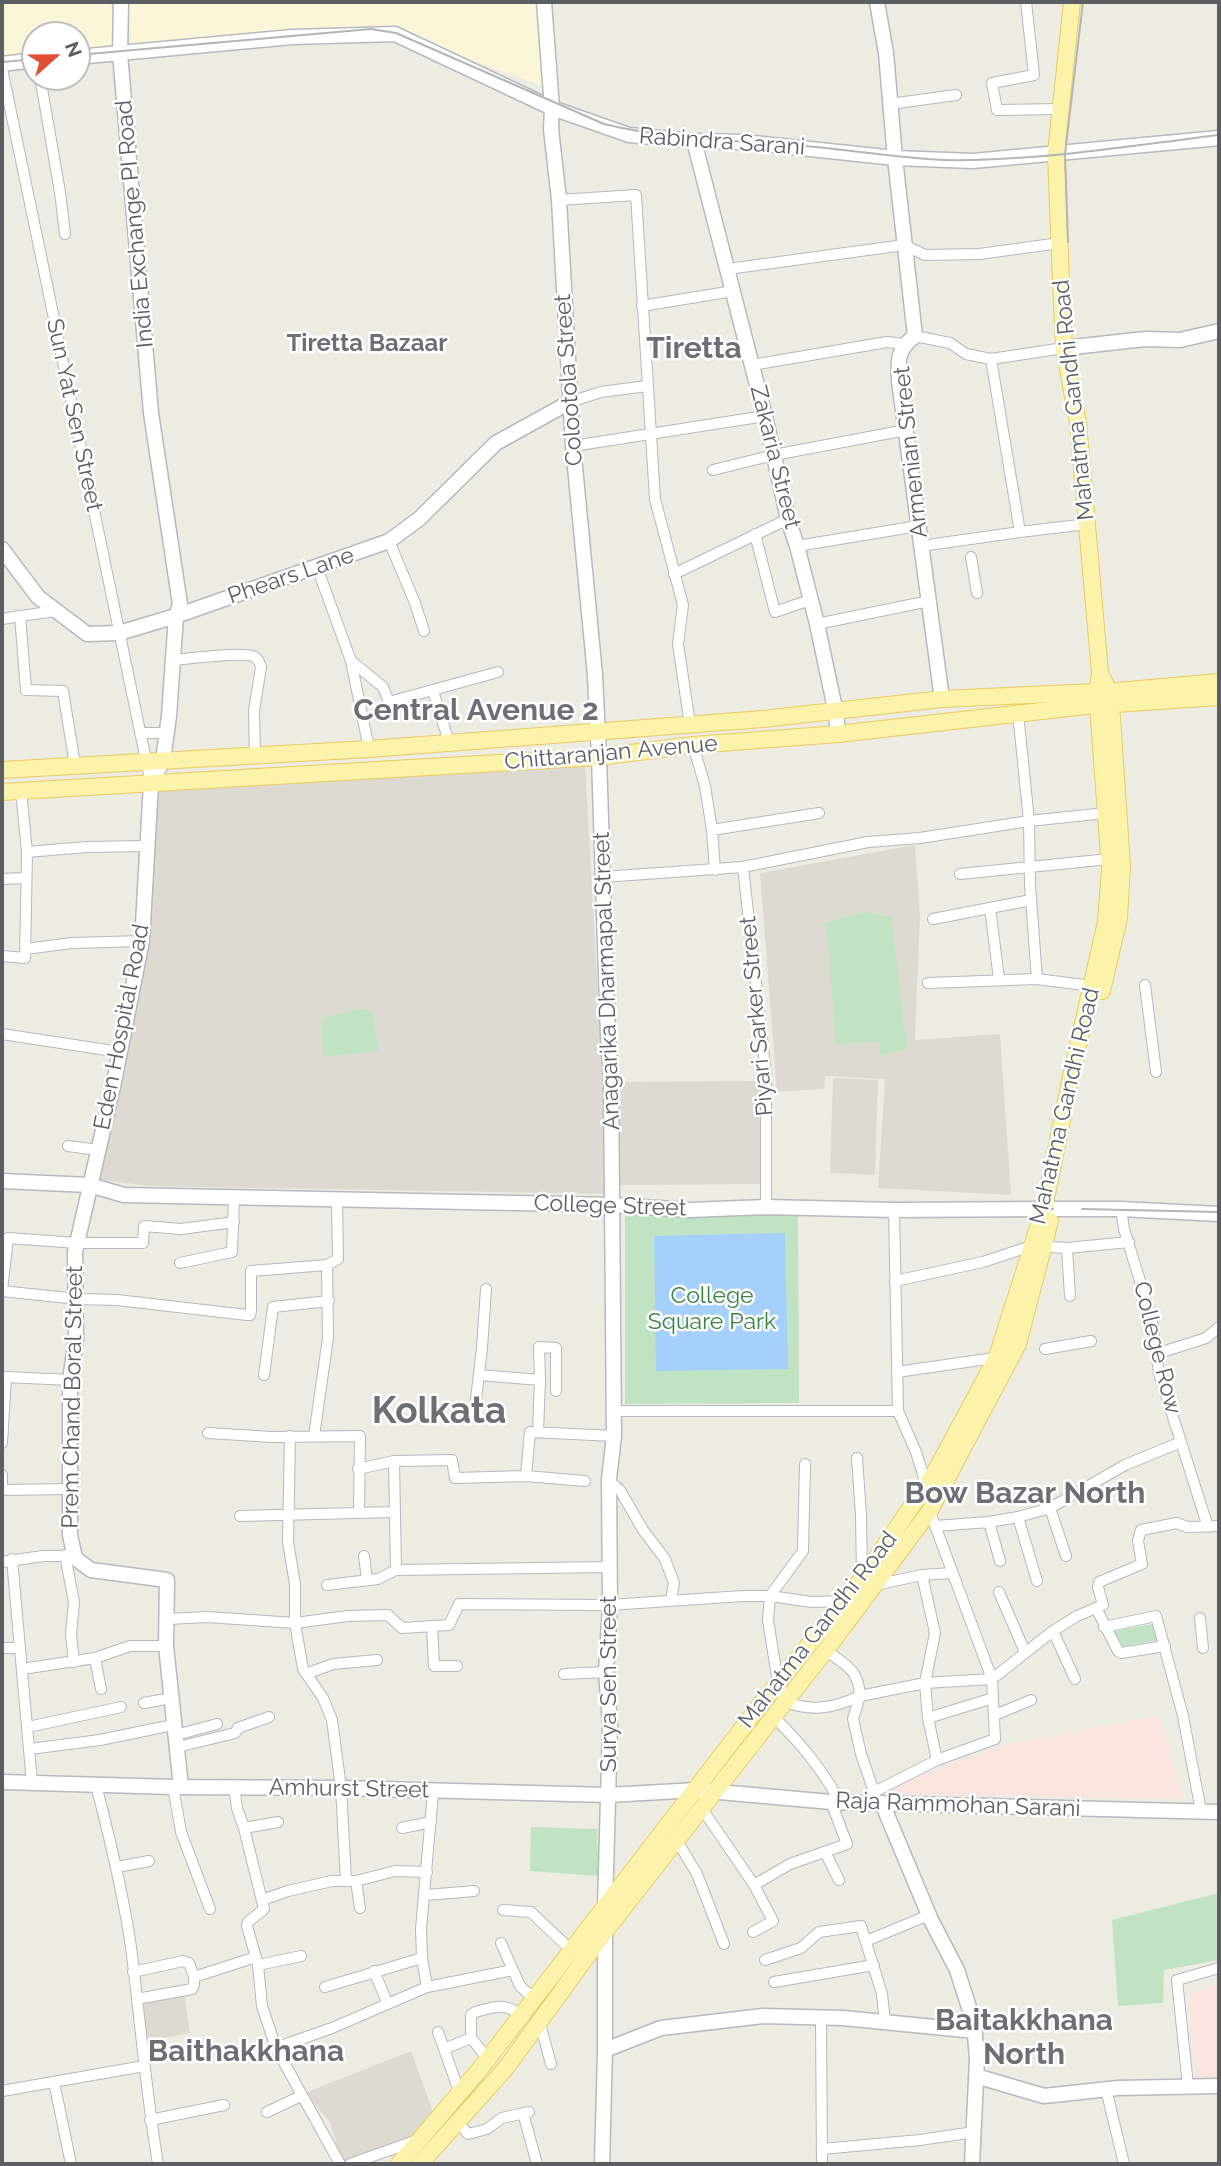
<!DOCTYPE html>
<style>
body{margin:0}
#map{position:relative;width:1221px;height:2166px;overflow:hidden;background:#edece3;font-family:Raleway,sans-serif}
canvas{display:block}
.frame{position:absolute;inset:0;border:4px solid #5b5e63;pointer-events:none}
.north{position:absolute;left:21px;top:21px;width:70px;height:70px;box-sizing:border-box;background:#fff;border:2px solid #bdbfc1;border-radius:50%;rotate:69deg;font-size:19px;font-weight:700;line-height:28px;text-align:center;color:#5b5e63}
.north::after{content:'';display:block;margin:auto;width:24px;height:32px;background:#e14e36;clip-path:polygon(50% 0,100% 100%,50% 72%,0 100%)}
</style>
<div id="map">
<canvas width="1221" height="2166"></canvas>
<div class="frame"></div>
<div class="north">N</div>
</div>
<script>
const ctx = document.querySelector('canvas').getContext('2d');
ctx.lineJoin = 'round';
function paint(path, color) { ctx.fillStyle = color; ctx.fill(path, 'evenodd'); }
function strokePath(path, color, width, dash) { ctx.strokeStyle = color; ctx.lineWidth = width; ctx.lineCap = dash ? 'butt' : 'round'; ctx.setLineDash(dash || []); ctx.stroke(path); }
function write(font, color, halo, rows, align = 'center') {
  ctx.font = font + ' Raleway,sans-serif'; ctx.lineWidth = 5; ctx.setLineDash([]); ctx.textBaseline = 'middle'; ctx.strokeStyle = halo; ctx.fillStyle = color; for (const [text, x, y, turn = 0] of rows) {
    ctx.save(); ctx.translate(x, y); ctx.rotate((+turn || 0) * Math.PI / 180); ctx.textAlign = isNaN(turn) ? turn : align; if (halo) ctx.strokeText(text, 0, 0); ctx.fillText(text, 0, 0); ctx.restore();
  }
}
const commercial = new Path2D(`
 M2,2H111L114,45L77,50V35H35V55L2,59Z
 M129,2H539L545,87L404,35L131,46Z`);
const education = new Path2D(`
 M585,762L609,1194L149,1186L94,1179L145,928L151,788Z
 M915,845L920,916L915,1040L1000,1034L1011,1195L878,1188L885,1079L825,1076L824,1089L777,1092L760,873Z
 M833,1078L878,1080L875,1175L830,1173Z
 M760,1081L762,1184L619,1185L618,1082Z
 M184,1994L190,2033L147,2041L140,2002Z
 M411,2051L432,2109L430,2133L342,2164L330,2122L305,2093Z`);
const medical = new Path2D(`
 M1159,1716L1185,1799L904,1794L890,1787L1007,1744Z
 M1219,1984V2079L1196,2080L1189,1994Z`);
const green = new Path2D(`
 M865,912L891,917L907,1049L880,1056L879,1042L836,1044L826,922Z
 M359,1009L369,1010L373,1013L378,1051L323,1057L322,1024L325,1017Z
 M798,1214L799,1403L625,1404V1215Z
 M1153,1624L1159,1640L1119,1647L1114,1631Z
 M531,1827L597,1829L599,1876L530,1871Z
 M1219,1893V1960L1164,1970L1163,2003L1118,2006L1112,1920Z`);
const water = new Path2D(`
 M785,1233L788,1369L656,1371L654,1236Z`);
const street = new Path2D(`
 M1026,2L1034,75L992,83L997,110L1061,109
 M2,69L151,784
 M40,77L60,192L65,234
 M890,104L956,95
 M559,200L636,195L655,499L683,605L678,644L690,725
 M728,269L904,245L925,255L979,254L1060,243
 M642,306L733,291
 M915,336L950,343L966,354L991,359L1064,348
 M991,359L1020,532L1087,524
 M752,365L887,342L904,344
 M570,402L601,392L647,386
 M573,446L765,416
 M713,470L774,455L906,430
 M755,534L775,612L810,600
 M389,541L415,603L424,631
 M797,546L918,526
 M921,546L1020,532
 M971,557L977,593
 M317,567L351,661L383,687L389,702L498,672
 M674,574L788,519
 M20,616L56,611
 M2,619L20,616L26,690L63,691L75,765
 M817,624L929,601
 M173,660C188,659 245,651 255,657C259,660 259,662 261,667L254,711L255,757
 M351,661L369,749
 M433,691L449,742
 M1018,713L1029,821L1030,885L1037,979
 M140,733H166
 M693,745L705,786L712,830
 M27,852L87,847L146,846
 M743,867L766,1075V1207
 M715,870L712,830L819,813
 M960,874L1109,859
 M603,877L743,867L868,842L920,838L1029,821L1106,813
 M2,879L26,878
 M990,908L999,979
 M933,919L1031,900
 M25,949L72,943L142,941
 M2,956L25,958L27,852L21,791
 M928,983L1037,979L1092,986
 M1145,985L1156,1072
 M2,1034L120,1052
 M68,1146L98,1150
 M1121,1209L1124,1229L1152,1320L1159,1373L1208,1527
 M894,1210L898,1411L916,1452L927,1487
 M180,1263L232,1252L234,1197
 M895,1281L983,1262L1031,1246L1067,1248
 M2,1290L8,1238L77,1243H143L144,1226L181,1229L234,1222
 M2,1291L77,1299L117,1300L247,1315H250L251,1311V1271L327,1265
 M1070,1296L1067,1248L1129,1242
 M1045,1349L1091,1341
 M1156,1354L1206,1338L1219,1327
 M897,1372L1001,1357
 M264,1375L273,1307L329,1301
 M479,1375L540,1380L538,1432
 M540,1380L539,1347L556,1348V1391
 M614,1411H898
 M474,1416L482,1348L486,1289
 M208,1433L271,1437L360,1436L359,1512
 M290,1436L288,1542L295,1584V1623L303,1669L323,1698L332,1720L341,1788L346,1881
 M314,1436L328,1338L327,1265L338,1259L337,1199
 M2,1443L6,1377L70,1380
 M857,1458L861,1515L862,1579
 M394,1461L396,1570
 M805,1464L803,1551L770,1596L768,1620L778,1683L786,1702C813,1712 834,1708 860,1696C858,1668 847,1667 826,1650
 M358,1469L394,1461L452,1460L455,1478L526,1476L585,1481
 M2,1475V1490L69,1489
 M526,1476L530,1432L614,1436
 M609,1481L620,1490L643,1530L665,1559L674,1583L671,1600
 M1050,1508L1066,1556
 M240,1516L394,1512
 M1018,1517L1037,1581
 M989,1522L1000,1561
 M935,1526L989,1522L1018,1517L1050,1508L1125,1465L1181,1442
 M65,1555L74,1602L71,1634L74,1662
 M364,1556L367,1579
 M12,1559L32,1783
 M2,1562L43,1556H70
 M922,1575L935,1633L925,1683L928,1718L937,1760
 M327,1585L378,1579L396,1570L609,1567
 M875,1585L922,1575L952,1573
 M999,1592L1025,1652
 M1096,1608L1118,1651L1121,1653L1165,1646
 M1200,1618L1203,1648
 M168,1619L207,1617L295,1623L348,1616L388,1615L402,1628L449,1625L459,1604L610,1605L742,1596H770L812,1602L845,1601
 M432,1626L434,1666H457
 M1104,1627L1156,1616L1183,1716L1201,1811
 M1053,1631L1075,1679
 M2,1648H20
 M95,1658L101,1689
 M22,1669L95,1658L130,1646H166
 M308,1673L333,1664L377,1660
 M564,1674L606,1672
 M144,1703L171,1698
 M772,1715C801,1744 820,1766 840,1802
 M995,1715L1031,1700
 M928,1718L993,1698
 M28,1727L121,1707
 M176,1735L217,1724
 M178,1747L235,1733L238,1728L269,1717
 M30,1749L100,1740L173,1725
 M96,1785C110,1839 123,1892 131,1947C140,2019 146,2092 158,2164
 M173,1787L181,1832L210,1909
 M234,1787L237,1808L244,1828L264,1909L248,1922L247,1926L258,1965L262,2006L276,2048L340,2164
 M874,1792L937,1760L995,1739L992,1679L929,1509
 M876,1798L861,1754L853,1719L860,1696L925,1683L992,1679L1053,1631L1077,1616L1103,1605L1098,1587L1099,1582L1142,1564L1138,1541L1141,1530L1177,1523L1187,1527L1219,1526
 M703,1810L754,1885
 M244,1828L278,1822
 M402,1828L431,1822
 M677,1841L697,1874L724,1944
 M825,1852L839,1880
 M117,1867L149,1861
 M356,1881L360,1908
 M426,1895L474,1891
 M262,1900L288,1891L332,1881H356L395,1871L427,1872
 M503,1910L531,1912L571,1950
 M753,1932L773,1921L754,1885L790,1864L847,1844L831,1802
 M866,1941L929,1915
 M501,1943L520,1986L534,1999
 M765,1960L801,1948L819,1932L861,1926L882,1994L885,2022
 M258,1965L301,1956
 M374,1971L387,2002
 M133,1972L183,1961L189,1963L194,1977
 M774,1982L874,1965
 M325,1987L422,1958
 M427,1987L422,1958L421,1929L433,1792
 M137,1999L192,1989L194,1985V1977L256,1957
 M821,2017L822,2164
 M539,2020L551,2064
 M438,2032L459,2091
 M471,2038L488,2059
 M444,2049L471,2038V2015L475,2012C495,2007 503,2002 521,2015
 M255,2055L332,2028L427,1987L513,1970
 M54,2082L71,2164
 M1188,2086L1177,1980L1219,1968
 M1106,2089L1124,2164
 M2,2091L144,2066
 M267,2112L301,2096
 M523,2113L537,2164
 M150,2120L224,2105
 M458,2123L468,2134L487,2129L502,2118L529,2112
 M822,2149L920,2140L974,2132
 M350,2164L415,2141`);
const secondary = new Path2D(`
 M121,2L120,54L151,413L180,604L176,616L169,716L163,760L151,784L142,941L114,1082L75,1252L76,1339L70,1380V1535L75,1558L91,1570L167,1580L166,1646L181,1787
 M544,2L552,108L551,129L559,200L573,446L595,675L599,757L608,1035L611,1080L614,1436L609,1479L610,1605L606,1672L610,1724L605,1908V2050L602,2164
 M877,2L886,53L895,158L915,336C897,349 898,360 899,381L942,699
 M77,57L292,37L395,34L552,108L629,135L694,141L744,142L895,158L973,161L1219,138
 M2,64L35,60
 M694,141L765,416L788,519L797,546L817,624L836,713L838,734
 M1064,348L1145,339L1180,340L1219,331
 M2,549L38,597L87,634L119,633L176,616L389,541L419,519L496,443L570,402
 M2,1181L89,1185L124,1195L613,1205L689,1210L766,1207L894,1210L1044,1209H1121L1219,1214
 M2,1782L173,1787L341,1788L608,1795L697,1790L831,1802L1219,1812
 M882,1803L931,1920L957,1970L974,2023L977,2059L972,2164
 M605,2050L661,2028L763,2016L843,2018L975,2031
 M976,2076L1044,2096L1118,2088L1219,2086`);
const primary = new Path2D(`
 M1100,673L1109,691L1111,703L1122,866L1119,918L1102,991
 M2,770L369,749L763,719L942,699L1117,691L1219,682
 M2,792L599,757L693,745L838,734L1086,706L1219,697
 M399,2164L480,2069L761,1704L862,1579L935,1472L997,1357L1044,1209L1071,1076L1106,922L1110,869L1097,692L1100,673L1078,423L1064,348L1061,283L1056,153L1072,2
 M420,2164L506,2068L606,1930L826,1650L929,1512L1018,1344L1050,1221`);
const tram = new Path2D(`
 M77,55L371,29L396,33L604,124C670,140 738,140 805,146C851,150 897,158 943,160C1035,162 1128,146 1219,135
 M2,62L35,59
 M1068,242L1065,154L1083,2
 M1044,1209H1053
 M1082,1209L1219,1212`);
const streetNames = [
 ["Rabindra Sarani",722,142,4],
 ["India Exchange PI Road",135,224,-95],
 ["Colootola Street",569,380,-94],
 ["Mahatma Gandhi Road",1074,400,-96],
 ["Sun Yat Sen Street",74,415,78],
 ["Armenian Street",911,452,-96],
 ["Zakaria Street",775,457,76],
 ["Phears Lane",291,576,-19],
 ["Chittaranjan Avenue",611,753,-5],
 ["Anagarika Dharmapal Street",607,981,-92],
 ["Piyari Sarker Street",757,1016,-95],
 ["Eden Hospital Road",122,1027,-79],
 ["Mahatma Gandhi Road",1065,1106,-77],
 ["College Street",610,1206,2],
 ["College Row",1157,1348,76],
 ["Prem Chand Boral Street",73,1397,-89],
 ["Mahatma Gandhi Road",818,1630,-52],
 ["Surya Sen Street",609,1684,-90],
 ["Amhurst Street",349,1789,1],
 ["Raja Rammohan Sarani",958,1805,2]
];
const parkNames = [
 ["College",712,1296],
 ["Square Park",712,1322]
];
const neighbourhoodNames = [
 ["Tiretta Bazaar",367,344]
];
const districtNames = [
 ["Tiretta",694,349],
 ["Central Avenue 2",476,711],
 ["Bow Bazar North",1025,1494],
 ["Baitakkhana",1024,2021],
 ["North",1024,2055],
 ["Baithakkhana",246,2052]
];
const townNames = [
 ["Kolkata",439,1412]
];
paint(commercial, '#fcf6d9');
paint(education, '#dddbd1');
paint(medical, '#fae4df');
paint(green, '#c0e4c3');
paint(water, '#a5d0fb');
strokePath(street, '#b6b8bd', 12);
strokePath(secondary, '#b7b9bf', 17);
strokePath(primary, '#eacc5f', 18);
strokePath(street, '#fff', 10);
strokePath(secondary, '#fff', 14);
strokePath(primary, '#fbf3aa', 16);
strokePath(tram, '#b4b5b5', 2);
write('23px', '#5b5e63', '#fff', streetNames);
write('23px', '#398442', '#fff', parkNames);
write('bold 24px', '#6c7075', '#fff', neighbourhoodNames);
write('bold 30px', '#6c7075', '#fff', districtNames);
write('bold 37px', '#6c7075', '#fff', townNames);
</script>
